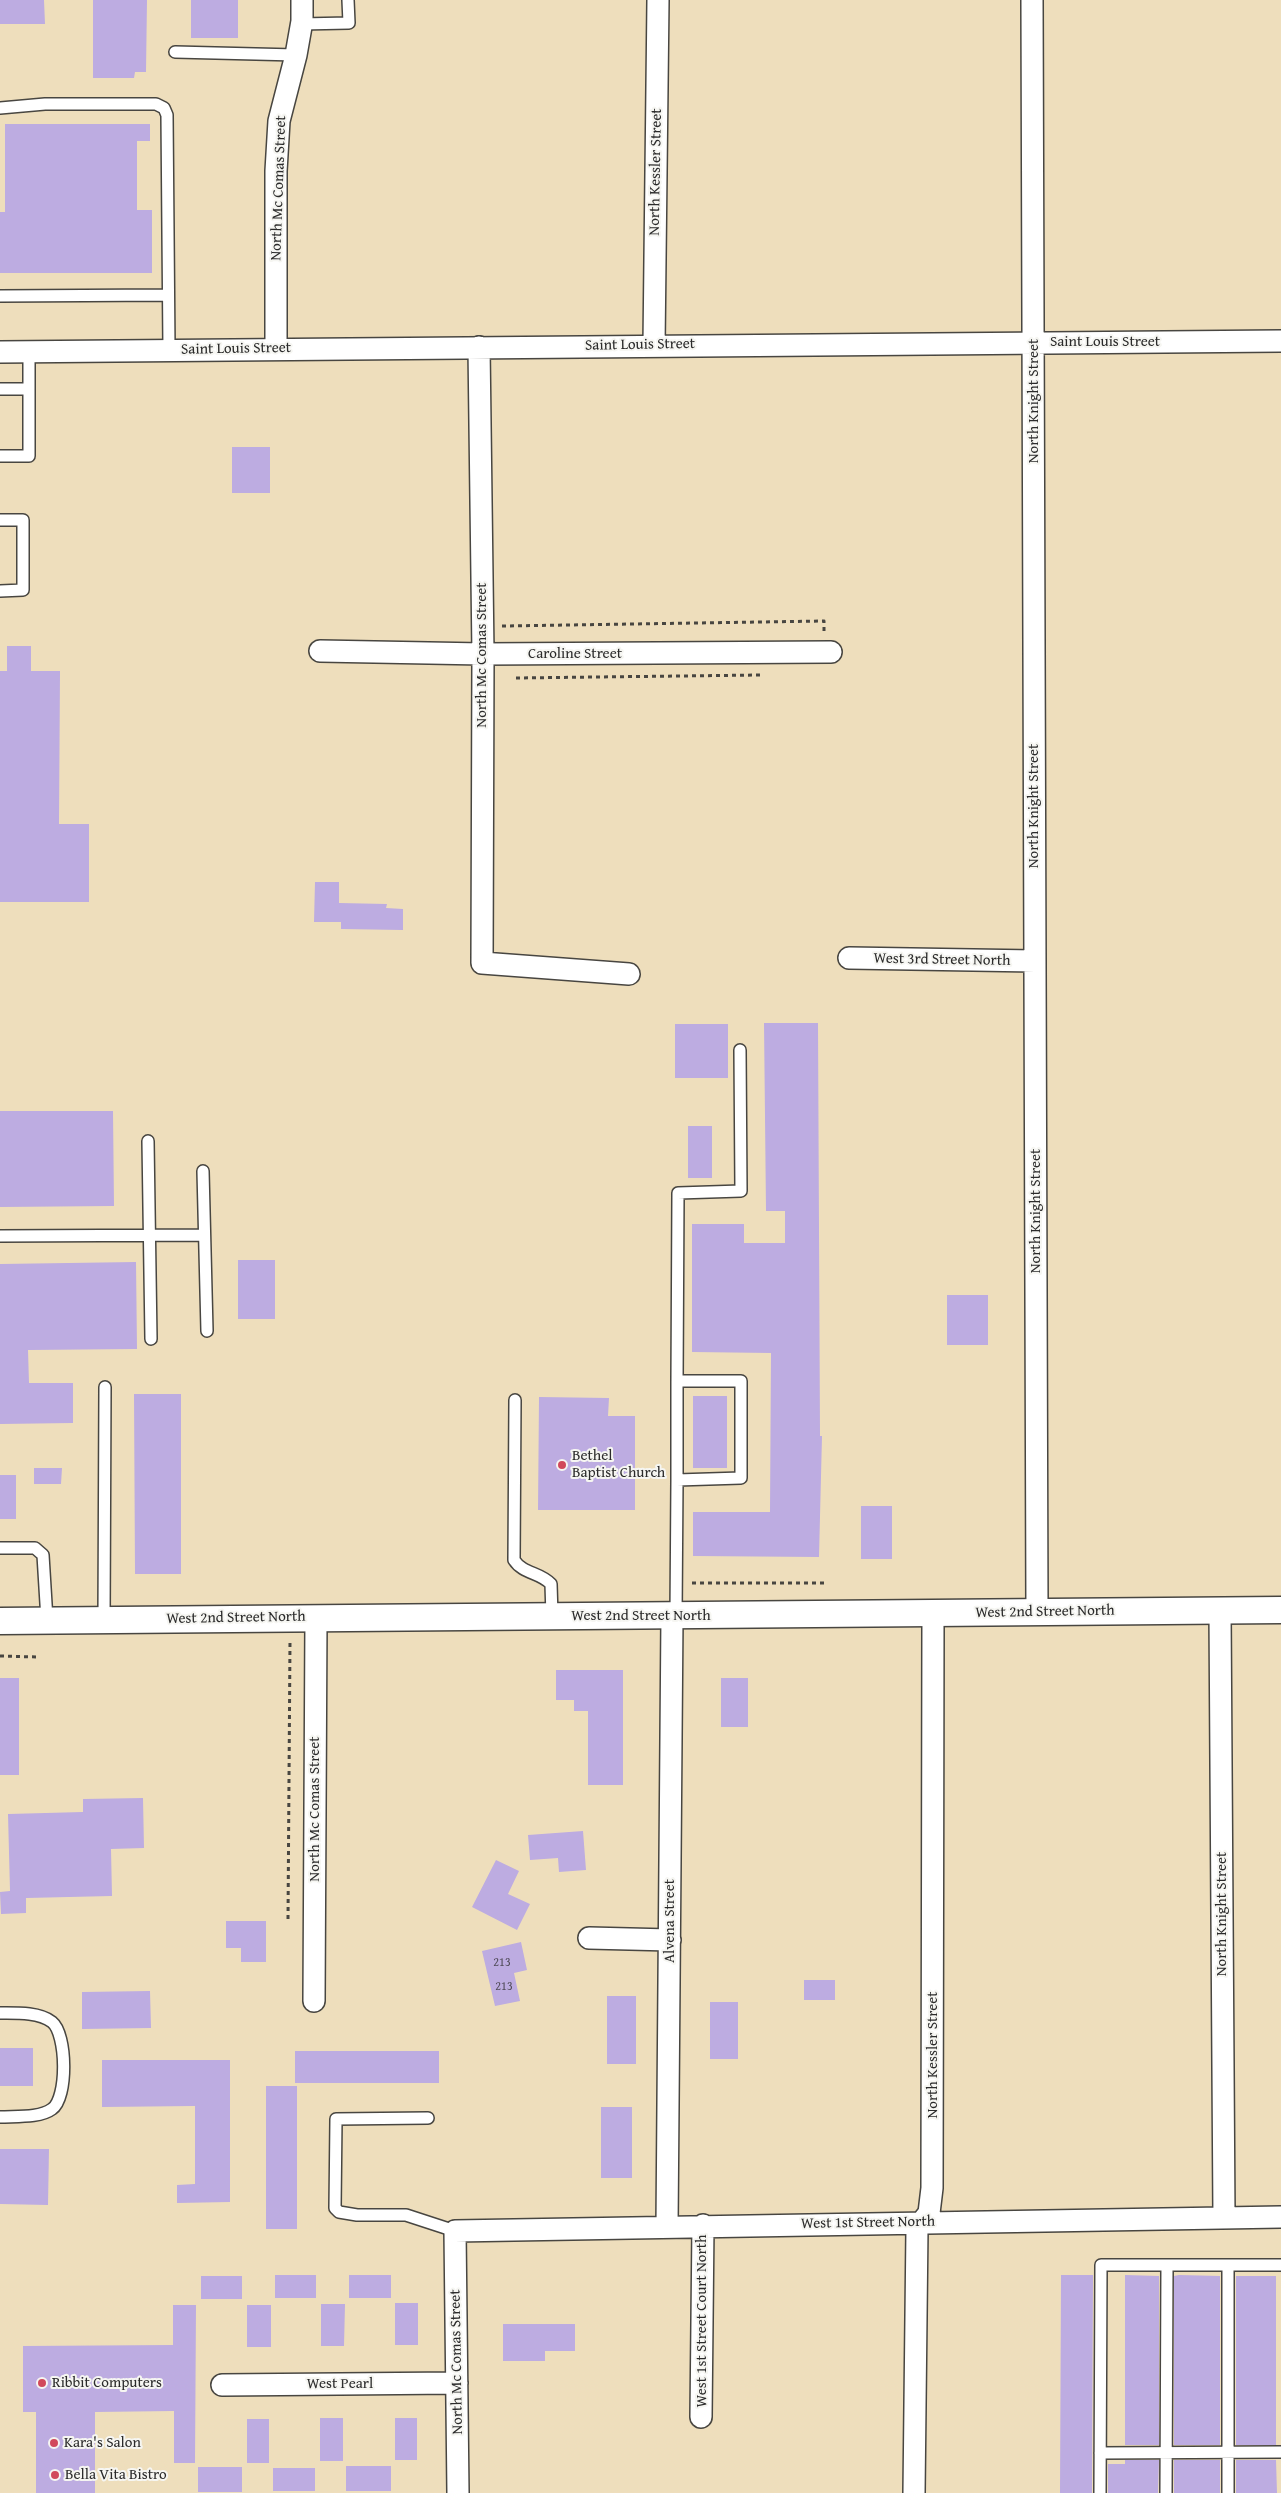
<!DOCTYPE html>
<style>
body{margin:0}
canvas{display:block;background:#eedebc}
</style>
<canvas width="1281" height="2493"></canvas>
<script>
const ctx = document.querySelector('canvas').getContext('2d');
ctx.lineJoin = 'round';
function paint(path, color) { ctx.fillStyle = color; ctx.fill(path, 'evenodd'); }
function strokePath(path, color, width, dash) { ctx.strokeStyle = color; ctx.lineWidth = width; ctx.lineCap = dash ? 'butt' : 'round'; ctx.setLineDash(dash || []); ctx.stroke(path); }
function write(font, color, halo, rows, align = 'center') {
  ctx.font = font + ' "Gentium Book Plus",serif'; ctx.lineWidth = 4; ctx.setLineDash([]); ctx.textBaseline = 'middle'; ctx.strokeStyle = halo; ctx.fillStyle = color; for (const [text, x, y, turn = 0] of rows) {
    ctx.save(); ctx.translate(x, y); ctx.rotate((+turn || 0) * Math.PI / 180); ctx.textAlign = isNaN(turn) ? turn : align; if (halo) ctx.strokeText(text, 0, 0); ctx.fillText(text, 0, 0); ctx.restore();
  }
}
const building = new Path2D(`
 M0,0H44L45,24H0Z
 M93,0H147L146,72H135L134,78H93Z
 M191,0H238V38H191Z
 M5,124H150V141H137V210H152V273H0V212H5Z
 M232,447H270V493H232Z
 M7,646H31V671H60L59,824H89V902H0V671H7Z
 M315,882H339V903L387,904L386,908L403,909V930L341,929V922H314Z
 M764,1023H818L820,1436H822L819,1557L693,1556V1512H770L771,1353L692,1352V1224H744V1243H785V1211H766Z
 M675,1024H728V1078H675Z
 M0,1111H113L114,1206L0,1207Z
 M688,1126H712V1178H688Z
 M238,1260H275V1319H238Z
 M136,1262L137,1349L28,1350L29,1383H73V1423L0,1424V1264Z
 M947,1295H988V1345H947Z
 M134,1394H181V1574H135Z
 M693,1396H727V1468H693Z
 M539,1397L609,1398L608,1416H635V1510H538Z
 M34,1468H62L61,1484H34Z
 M0,1475H16V1519H0Z
 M861,1506H892V1559H861Z
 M556,1670H623V1785H588V1711H574V1700H556Z
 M0,1678H19V1775H0Z
 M721,1678H748V1727H721Z
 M143,1798L144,1848L111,1849L112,1896L26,1898V1913L1,1914L0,1892L10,1891L8,1814L83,1812V1799Z
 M583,1831L586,1870L559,1872L558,1858L530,1860L528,1835Z
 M496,1860L519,1871L508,1894L530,1904L517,1930L472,1907Z
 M226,1921H266V1962H241V1948H226Z
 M521,1942L527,1970L514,1973L520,2001L495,2006L482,1951Z
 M804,1980H835V2000H804Z
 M150,1991L151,2028L82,2029V1992Z
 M607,1996H636V2064H607Z
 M710,2002H738V2059H710Z
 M0,2048H33V2086H0Z
 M295,2051H439V2083H295Z
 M102,2060H230V2202L177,2203V2185L195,2184V2106L102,2107Z
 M266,2086H297V2229H266Z
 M601,2107H632V2178H601Z
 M0,2149H49L48,2205L0,2204Z
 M275,2275H316V2298H275Z
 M349,2275H391V2298H349Z
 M1061,2275H1093L1092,2493H1060Z
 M1125,2275L1159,2276V2445H1125Z
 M1179,2275L1220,2276V2445H1174V2276Z
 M201,2276H242V2299H201Z
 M1236,2276H1276V2445H1236Z
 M395,2303H418V2345H395Z
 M321,2304H345L344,2346H321Z
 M173,2305H196L195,2463H174V2411L95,2412V2493H36V2412H23V2346L173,2345Z
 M247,2305H271V2347H247Z
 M503,2324H575V2351H545V2361H503Z
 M320,2418H343V2461H320Z
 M395,2418H417V2460H395Z
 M247,2419H269V2463H247Z
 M1125,2460H1159L1158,2493H1108V2464H1125Z
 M1174,2460H1220V2493H1174Z
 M1236,2460H1276L1277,2493H1236Z
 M346,2466H391V2491H346Z
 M198,2467H242V2492H198Z
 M273,2468H315V2491H273Z`);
const path = new Path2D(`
 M502,626L824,621V632
 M516,678L760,675
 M692,1583H827
 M0,1656L38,1657
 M288,1919L290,1641`);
const service = new Path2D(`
 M301,24L349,23L348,0
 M175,52L296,55
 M0,108L45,104H156L164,108L167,115L169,350
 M0,296L168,295
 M0,389H29
 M0,456H29V351
 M0,520H23V590L0,591
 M148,1141L151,1339
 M203,1171L207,1331
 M0,1236L204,1235
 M677,1381V1480
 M515,1400L514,1560C523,1574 540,1572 551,1584L552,1616
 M0,1548H35L43,1555L47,1620
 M676,1616L677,1480L741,1478V1381H677L678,1193L741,1191L740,1050
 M104,1620L105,1387
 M0,2013C16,2013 39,2012 52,2022C67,2034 68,2098 52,2109C40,2118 16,2116 0,2117
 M428,2118L336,2119L335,2208L339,2212L357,2215H406L455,2231
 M1228,2265V2493
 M1100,2453L1281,2452
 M1100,2493L1101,2265H1281
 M1166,2493L1167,2265`);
const minor = new Path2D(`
 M1032,0L1037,1612
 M654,345L658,0
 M479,347L483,654L482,963L629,974
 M276,349V171L279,121L296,55L302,21V0
 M0,352L1281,341
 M320,651L483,654L831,652
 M849,958L1035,961
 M1220,1611L1224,2218
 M589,1938L670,1940
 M314,2001L316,1618
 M667,2226L672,1616
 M222,2385L457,2383
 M701,2417L703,2225
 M458,2493L455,2231L1281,2217
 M914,2493L917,2228L929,2213L932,2188L933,1613`);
const tertiary = new Path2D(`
 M0,1621L1281,1610`);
const markers = [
 [562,1465,5,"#d1495b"],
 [42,2383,5,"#d1495b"],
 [54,2443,5,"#d1495b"],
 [55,2475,5,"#d1495b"]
];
const numberNames = [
 ["213",502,1963],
 ["213",504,1987]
];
const streetNames = [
 ["North Kessler Street",656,172,-89],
 ["North Mc Comas Street",279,188,-88],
 ["Saint Louis Street",1105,342],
 ["Saint Louis Street",640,345,-1],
 ["Saint Louis Street",236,349,-1],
 ["North Knight Street",1034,401,-90],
 ["Caroline Street",575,654],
 ["North Mc Comas Street",482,655,-90],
 ["North Knight Street",1034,806,-90],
 ["West 3rd Street North",942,960,1],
 ["North Knight Street",1036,1211,-90],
 ["West 2nd Street North",1045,1612,-1],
 ["West 2nd Street North",641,1616],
 ["West 2nd Street North",236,1618,-1],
 ["North Mc Comas Street",315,1809,-90],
 ["North Knight Street",1222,1914,-90],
 ["Alvena Street",670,1921,-90],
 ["North Kessler Street",933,2055,-90],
 ["West 1st Street North",868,2223,-1],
 ["West 1st Street Court North",702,2321,-90],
 ["North Mc Comas Street",457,2362,-91],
 ["West Pearl",340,2384]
];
const poiNames = [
 ["Bethel",572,1456],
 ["Baptist Church",572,1473],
 ["Ribbit Computers",52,2383],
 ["Kara's Salon",64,2443],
 ["Bella Vita Bistro",65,2475]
];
paint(building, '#bdace1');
strokePath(service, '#484641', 14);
strokePath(minor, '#484641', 24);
strokePath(tertiary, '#484641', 29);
strokePath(path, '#484641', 3, [4, 4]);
strokePath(service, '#fff', 11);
strokePath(minor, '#fff', 21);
strokePath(tertiary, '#fff', 26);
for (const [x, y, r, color] of markers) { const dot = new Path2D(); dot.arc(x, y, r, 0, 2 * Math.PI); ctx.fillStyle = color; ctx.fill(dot); strokePath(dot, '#f6f6f2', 2); }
write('12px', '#504b58', null, numberNames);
write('15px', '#2b2b2b', '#f6f6f2', streetNames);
write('15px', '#2b2b2b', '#f6f6f2', poiNames, 'left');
</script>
